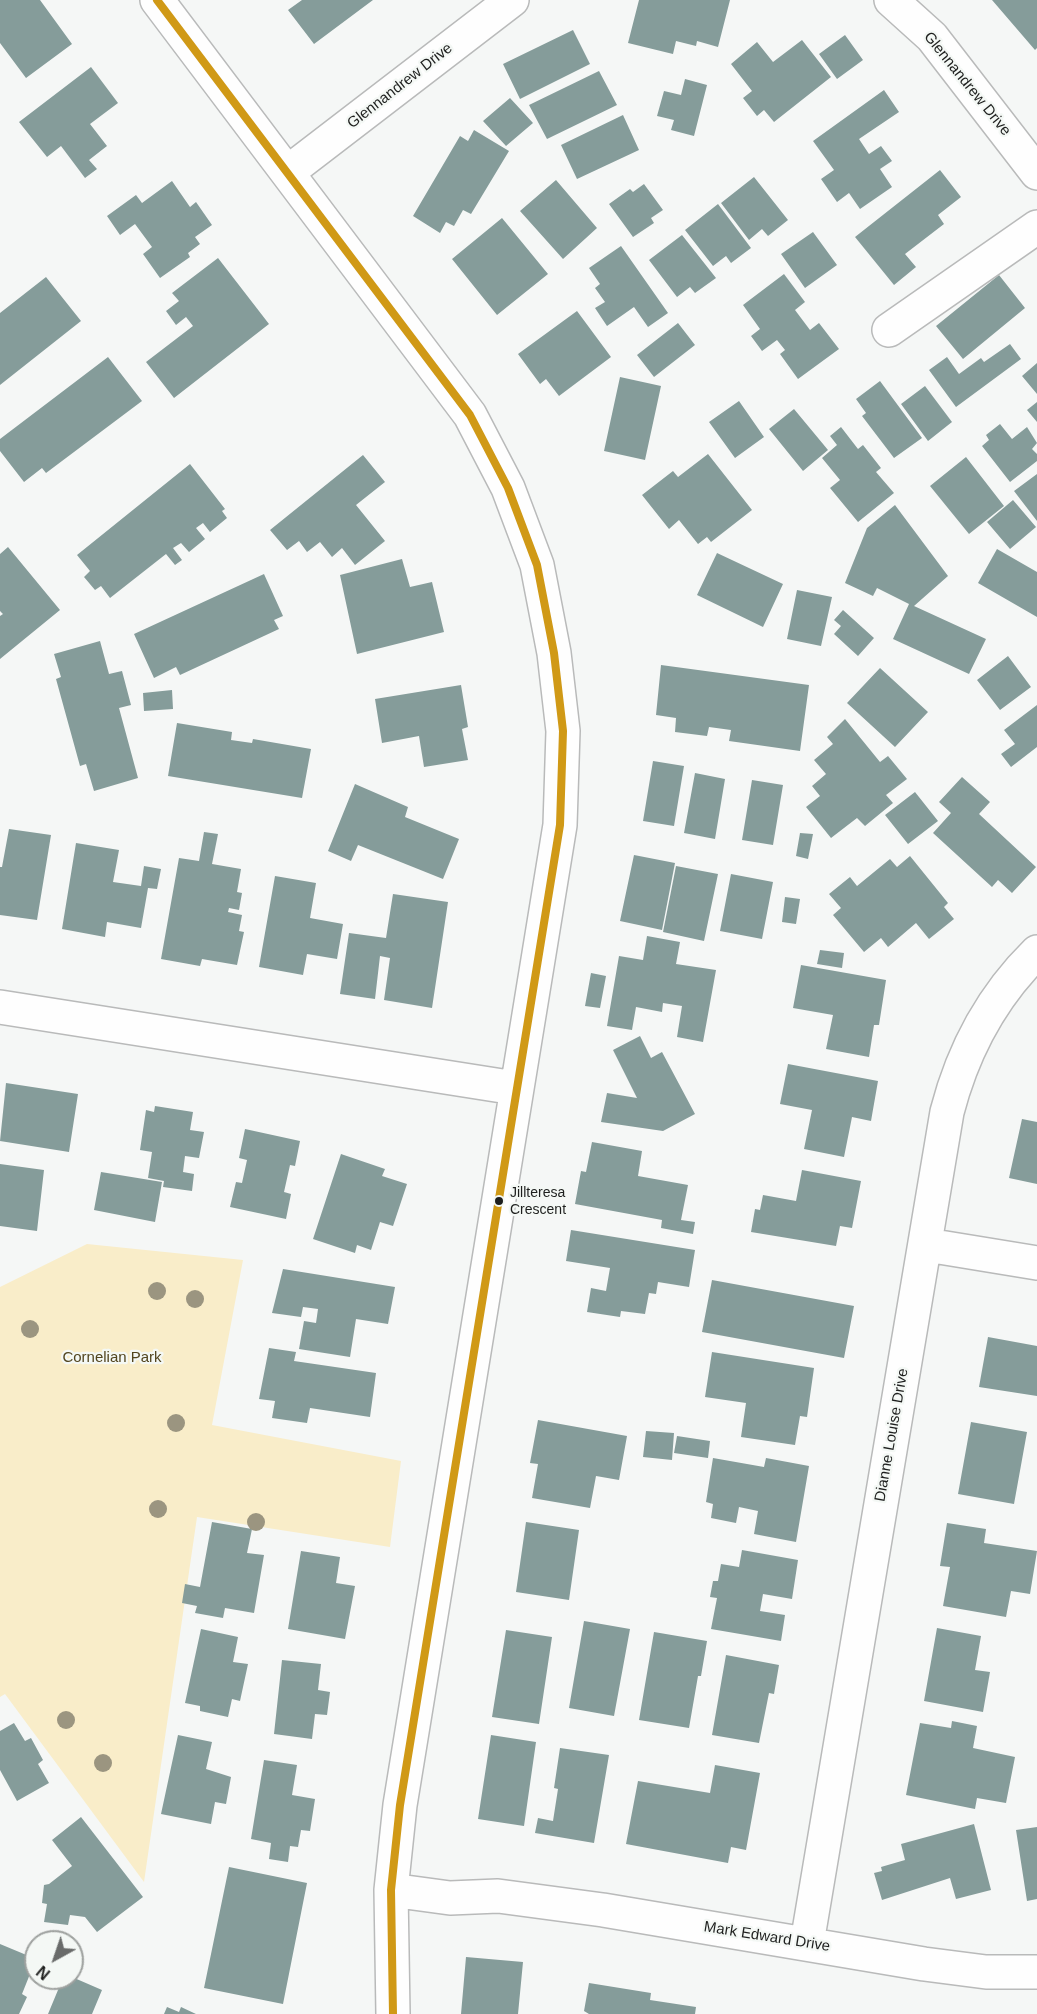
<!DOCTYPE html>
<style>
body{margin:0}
#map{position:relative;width:1037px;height:2014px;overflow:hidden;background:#f5f7f6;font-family:Helvetica,sans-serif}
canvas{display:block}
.north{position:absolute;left:24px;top:1930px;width:60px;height:60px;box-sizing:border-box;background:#f4f8f5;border:2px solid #9ea19f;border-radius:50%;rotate:220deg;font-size:16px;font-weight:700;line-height:24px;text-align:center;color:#1e1f1e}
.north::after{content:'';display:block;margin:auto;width:21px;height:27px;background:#696b6a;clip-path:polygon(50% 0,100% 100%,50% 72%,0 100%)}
</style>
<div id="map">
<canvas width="1037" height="2014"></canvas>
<div class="north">N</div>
</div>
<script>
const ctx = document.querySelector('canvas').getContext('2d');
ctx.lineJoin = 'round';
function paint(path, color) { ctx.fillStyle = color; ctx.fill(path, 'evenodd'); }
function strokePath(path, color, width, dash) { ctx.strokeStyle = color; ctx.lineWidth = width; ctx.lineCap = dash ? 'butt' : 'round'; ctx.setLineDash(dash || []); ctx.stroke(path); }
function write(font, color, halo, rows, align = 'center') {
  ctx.font = font + ' Helvetica,sans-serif'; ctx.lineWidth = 4.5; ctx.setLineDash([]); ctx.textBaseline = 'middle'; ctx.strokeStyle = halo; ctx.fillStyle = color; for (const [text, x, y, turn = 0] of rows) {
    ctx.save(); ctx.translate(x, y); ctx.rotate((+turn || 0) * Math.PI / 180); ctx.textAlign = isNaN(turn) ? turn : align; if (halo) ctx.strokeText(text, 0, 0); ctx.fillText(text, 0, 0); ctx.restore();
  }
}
const green = new Path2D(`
 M87,1244L243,1260L212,1425L401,1461L390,1547L197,1517L144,1882L5,1694L0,1697V1287Z`);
const building = new Path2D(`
 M0,0H40L72,44L26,78L0,43Z
 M302,0H373L314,44L288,10Z
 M639,0H730L718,47L697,41L696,46L676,41L673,54L628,43Z
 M992,0H1037V48L1035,50Z
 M573,30L590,64L520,99L503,64Z
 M845,35L863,60L837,79L819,54Z
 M802,40L831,77L774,122L764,110L757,116L743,98L752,91L731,64L757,42L773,62Z
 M91,67L118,103L90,124L107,146L89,160L97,169L85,178L61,146L47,157L19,122Z
 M599,71L617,105L547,139L529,105Z
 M685,79L707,85L694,136L671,130L674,120L657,116L664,91L681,95Z
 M884,90L899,112L859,139L869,154L881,146L892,161L880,169L892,187L860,209L849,193L837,202L821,179L834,170L813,141Z
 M510,98L533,123L506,146L483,121Z
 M623,115L639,150L577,179L561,145Z
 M474,130L509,151L471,214L463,210L454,226L446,222L440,233L413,216L460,136L468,141Z
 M940,170L961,197L938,215L944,224L905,254L916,267L894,285L855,237Z
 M754,177L788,220L768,236L762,229L749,240L721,203Z
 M556,180L597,228L563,259L520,211Z
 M172,181L190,207L196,202L212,225L195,237L200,244L188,253L190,257L160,278L143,254L152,247L135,224L120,235L107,216L136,195L142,203Z
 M644,184L663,210L651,218L654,223L633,237L609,204L630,189L633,192Z
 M718,204L751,248L731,263L726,256L713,266L685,230Z
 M502,218L548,274L497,315L452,259Z
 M813,232L837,265L805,288L781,254Z
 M682,235L716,278L695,293L690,287L677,297L649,260Z
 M621,246L668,313L648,327L634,307L607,326L595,308L605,302L595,288L600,284L589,268Z
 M218,258L269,324L174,398L146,362L193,326L186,317L176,325L166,311L179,301L172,293Z
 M784,274L805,302L795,310L810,330L819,323L839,349L798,379L780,354L785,350L777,340L762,351L751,336L760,329L743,305Z
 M999,275L1025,308L963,359L936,326Z
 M46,277L81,321L0,385V313Z
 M577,311L611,357L559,396L546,379L540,384L518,354Z
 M678,323L695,345L654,377L637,355Z
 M1010,344L1021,359L956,407L929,370L947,357L959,374L981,358L984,362Z
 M108,357L142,401L46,473L42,468L24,482L0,451V439Z
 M1037,363V394L1022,376Z
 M620,377L661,386L645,460L604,451Z
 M880,381L922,438L894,458L862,416L866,413L856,399Z
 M925,386L952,422L928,441L901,404Z
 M739,401L764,437L735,458L709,422Z
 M1037,402V422L1027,410Z
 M794,409L828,450L803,471L769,429Z
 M1000,424L1012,439L1027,427L1037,443L1032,449L1037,454V461L1010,482L982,446L989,440L986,435Z
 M841,427L858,449L863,445L881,468L876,472L894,493L858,522L830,488L840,480L822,458L837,445L830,436Z
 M708,454L752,510L711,542L707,537L698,544L679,520L669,529L642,495L673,471L678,477Z
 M363,455L385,482L356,505L385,541L355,565L342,548L332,557L320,542L307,552L299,541L287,550L270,530Z
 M966,457L1004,506L969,534L930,486Z
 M190,464L225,509L222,511L227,518L210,532L203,523L196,528L205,539L189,552L181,543L173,548L182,560L175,565L166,554L110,598L101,586L95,590L84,577L90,571L77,555Z
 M1037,474V521L1014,491Z
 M1013,500L1036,527L1010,549L987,522Z
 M895,505L948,576L914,606L986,639L969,674L893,639L909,604L877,588L873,596L845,583L867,528Z
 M8,547L60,610L0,659V616L3,614L0,611V554Z
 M997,549L1037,572V617L978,583Z
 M717,553L783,584L763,627L697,595Z
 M402,559L410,587L432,582L444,632L357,654L340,575Z
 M264,574L283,616L274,620L279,629L180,675L176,667L154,678L134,634Z
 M797,590L832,597L821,646L787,639Z
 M843,610L874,638L858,656L834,634L841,626L834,620Z
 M100,641L109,674L122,671L131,705L119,708L138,778L94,791L86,764L80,766L56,679L61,677L54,654Z
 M1008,656L1031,687L1000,710L977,680Z
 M661,665L809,685L800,751L729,741L731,730L709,727L707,736L675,732L676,718L656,715Z
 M880,668L928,712L895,747L847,703Z
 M461,685L468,727L462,729L468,760L424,767L419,736L382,743L375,699Z
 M172,690L173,709L144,711L143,693Z
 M1037,705V747L1011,767L1001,754L1015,744L1004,730Z
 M845,719L880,762L888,756L907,779L886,795L893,803L865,826L857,818L831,838L806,807L820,796L812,786L826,774L814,760L833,744L827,737Z
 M177,723L232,732L231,740L252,743L253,739L311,749L302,798L168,776Z
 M653,761L684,766L674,826L643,821Z
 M695,773L725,779L715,839L684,833Z
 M962,777L990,802L979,814L1036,867L1012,893L998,880L992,887L933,833L951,813L939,802Z
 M752,780L783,785L773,845L742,840Z
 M355,784L408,807L405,817L459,839L443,879L358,845L351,861L328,851Z
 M915,792L938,821L908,844L885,815Z
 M9,829L51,835L37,920L0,915V867H2Z
 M204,832L218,834L212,864L241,869L237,892L242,893L239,910L229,908L228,912L242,915L239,931L244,932L237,965L202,959L200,966L161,959L179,858L199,861Z
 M800,833L813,834L808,859L796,856Z
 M76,843L119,850L113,882L141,886L144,866L161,869L157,889L148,888L141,928L107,922L105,937L62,929Z
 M634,855L675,863L662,930L620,921Z
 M910,856L948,903L944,907L954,919L929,939L916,923L888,947L881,938L864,952L833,915L841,908L829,894L850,877L857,886L890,859L897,867Z
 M676,866L718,874L704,941L663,932Z
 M731,874L773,882L762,939L720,931Z
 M275,876L316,883L310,918L343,924L337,959L307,954L303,975L259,967Z
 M393,894L448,902L432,1008L384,1000L390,958L380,956L375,999L340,994L349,933L386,938Z
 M785,897L800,899L796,924L782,922Z
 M647,936L680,942L676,964L716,970L703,1042L677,1037L682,1006L663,1003L662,1012L636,1007L632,1030L607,1026L619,956L643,960Z
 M820,950L844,953L842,968L817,964Z
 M801,965L886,980L879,1025H874L869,1057L826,1049L833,1015L793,1008Z
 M591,973L606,976L600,1008L585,1006Z
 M640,1036L651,1058L662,1052L695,1114L663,1131L601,1122L607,1093L637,1098L613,1050Z
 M788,1064L878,1081L871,1121L852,1117L844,1157L804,1149L812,1110L780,1104Z
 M6,1083L78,1094L69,1152L0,1141Z
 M155,1106L193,1112L190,1130L204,1132L199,1158L185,1156L183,1172L194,1174L192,1191L163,1187L164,1181L148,1178L152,1152L140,1150L146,1110L154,1112Z
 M1022,1119L1037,1122V1184L1009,1178Z
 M245,1129L300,1141L295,1166L290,1165L284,1192L291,1194L286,1219L230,1207L236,1182L242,1183L247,1160L239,1158Z
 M592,1142L642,1151L638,1176L688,1185L681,1220L695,1222L693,1234L661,1228L662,1220L575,1204L581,1171L586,1172Z
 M341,1154L385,1169L382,1176L407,1184L393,1226L380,1222L371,1250L357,1245L355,1253L313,1239Z
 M0,1164L44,1170L37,1231L0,1226Z
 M802,1170L861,1181L852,1228L840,1226L836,1246L751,1232L755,1209L760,1210L763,1195L796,1201Z
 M101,1172L162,1182L155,1222L94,1210Z
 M571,1230L695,1250L689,1287L658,1282L656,1294L649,1293L645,1314L621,1311L620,1317L587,1312L591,1288L606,1291L610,1268L566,1261Z
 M283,1269L395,1287L388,1324L356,1319L350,1357L299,1349L304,1321L316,1323L318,1309L303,1307L301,1317L272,1313Z
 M712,1280L854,1306L844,1358L702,1332Z
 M988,1337L1037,1346V1396L979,1387Z
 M269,1348L296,1352L294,1361L376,1373L370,1417L310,1408L307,1423L272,1418L275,1401L259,1399Z
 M712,1352L814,1368L807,1417L800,1416L795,1445L741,1437L746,1403L705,1397Z
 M538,1420L627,1436L619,1480L596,1476L590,1508L532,1498L538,1464L530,1463Z
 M971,1422L1027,1432L1014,1504L958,1494Z
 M646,1431L674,1433L672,1460L643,1457Z
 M677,1436L710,1441L708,1458L674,1453Z
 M713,1458L764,1467L766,1458L809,1466L796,1542L754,1534L758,1511L739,1507L736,1523L711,1518L713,1504L706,1502Z
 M212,1522L252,1529L247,1553L264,1555L254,1613L225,1608L223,1618L195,1613L197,1606L182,1603L185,1584L200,1587Z
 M526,1522L579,1530L569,1600L516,1592Z
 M947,1523L986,1529L984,1543L1037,1551L1030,1594L1011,1591L1006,1617L943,1606L950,1567L940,1566Z
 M742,1550L798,1560L792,1599L763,1594L760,1611L785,1615L781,1641L711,1629L717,1598L710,1597L713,1581H718L721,1564L739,1567Z
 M301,1551L340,1557L336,1583L355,1586L345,1639L288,1629Z
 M584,1621L630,1629L614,1716L569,1708Z
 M937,1628L981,1636L975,1670L990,1672L983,1712L924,1701Z
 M201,1629L238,1637L233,1662L248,1664L240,1701L232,1699L228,1717L200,1711V1706L185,1703Z
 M506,1630L552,1637L539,1724L492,1717Z
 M654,1632L707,1641L701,1676H698L689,1728L639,1720Z
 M726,1655L779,1665L774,1694L769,1693L759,1743L712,1735Z
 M282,1660L321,1664L318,1690L330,1692L327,1715L315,1714L312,1739L274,1734Z
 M952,1721L977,1726L973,1748L1015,1757L1006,1803L977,1798L975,1809L906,1795L920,1723L951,1728Z
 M14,1723L25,1741L31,1738L43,1760L38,1764L49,1783L17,1801L0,1770V1731Z
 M178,1735L212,1742L206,1769L231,1777L226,1804L215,1802L211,1824L161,1814Z
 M491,1735L536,1742L524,1826L478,1819Z
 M560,1748L609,1755L594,1843L535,1833L538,1818L553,1821L558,1789L554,1788Z
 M264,1760L297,1765L292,1795L315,1799L310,1831L301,1830L298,1847L290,1846L288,1862L269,1859L271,1843L251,1839Z
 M715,1765L760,1773L746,1850L731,1847L728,1863L626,1844L638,1781L710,1793Z
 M81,1817L143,1897L97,1932L85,1917L70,1915L68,1925L44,1922L47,1904L42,1903L44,1885L49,1884L72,1866L52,1840Z
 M974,1824L991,1890L956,1899L950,1878L882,1900L874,1873L882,1871L881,1867L905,1860L901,1844Z
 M1037,1827V1899L1027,1901L1016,1830Z
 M229,1867L307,1883L283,2004L204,1988Z
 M0,1944L36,1959L22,1994L27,1997L19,2014H0Z
 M466,1957L523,1962L518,2014H461Z
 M72,1977L102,1990L92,2014H48L63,1978Z
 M589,1983L651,1993L650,2000L696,2007L695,2014H589L584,2011Z
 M167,2007L179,2012L181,2007L196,2014H164Z`);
const minor = new Path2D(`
 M157,0L470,415L508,488L537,565L554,653L563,731L560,825L400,1805L391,1890L393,2014
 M891,0L932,37L1037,173
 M288,172L512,0
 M889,330L1037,227
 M0,1007L515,1088
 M927,1245L1037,1263
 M391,1890L450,1898L498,1896L603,1910L924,1964L986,1972H1037
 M807,1943L947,1112C963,1050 991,997 1037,952`);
const bus1 = new Path2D(`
 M157,0L470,415L508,488L537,565L554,653L563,731L560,825L400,1805L391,1890L393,2014`);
const trees = [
 [157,1291],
 [195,1299],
 [30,1329],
 [176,1423],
 [158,1509],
 [256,1522],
 [66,1720],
 [103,1763]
];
const markers = [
 [499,1201,5,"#1e1f1e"]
];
const busNames = [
 ["Jillteresa",510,1193],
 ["Crescent",510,1210]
];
const streetNames = [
 ["Glennandrew Drive",967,84,51],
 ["Glennandrew Drive",400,86,-38],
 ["Dianne Louise Drive",892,1435,-80],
 ["Mark Edward Drive",767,1937,9]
];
const parkNames = [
 ["Cornelian Park",112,1358]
];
paint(green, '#f9edc9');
paint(building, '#859c9a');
strokePath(minor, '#b9baba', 36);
strokePath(minor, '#fefefe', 33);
strokePath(bus1, '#d09916', 8);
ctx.fillStyle = '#9b9580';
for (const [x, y] of trees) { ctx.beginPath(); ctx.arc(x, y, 9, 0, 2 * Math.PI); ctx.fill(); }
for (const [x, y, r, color] of markers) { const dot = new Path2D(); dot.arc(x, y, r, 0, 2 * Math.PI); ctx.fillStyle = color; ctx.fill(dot); strokePath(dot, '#f4f8f5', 2); }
write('14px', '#1e1f1e', '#f4f8f5', busNames, 'left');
write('15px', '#1e1f1e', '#f4f8f5', streetNames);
write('15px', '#52451f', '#f4f8f5', parkNames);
</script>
